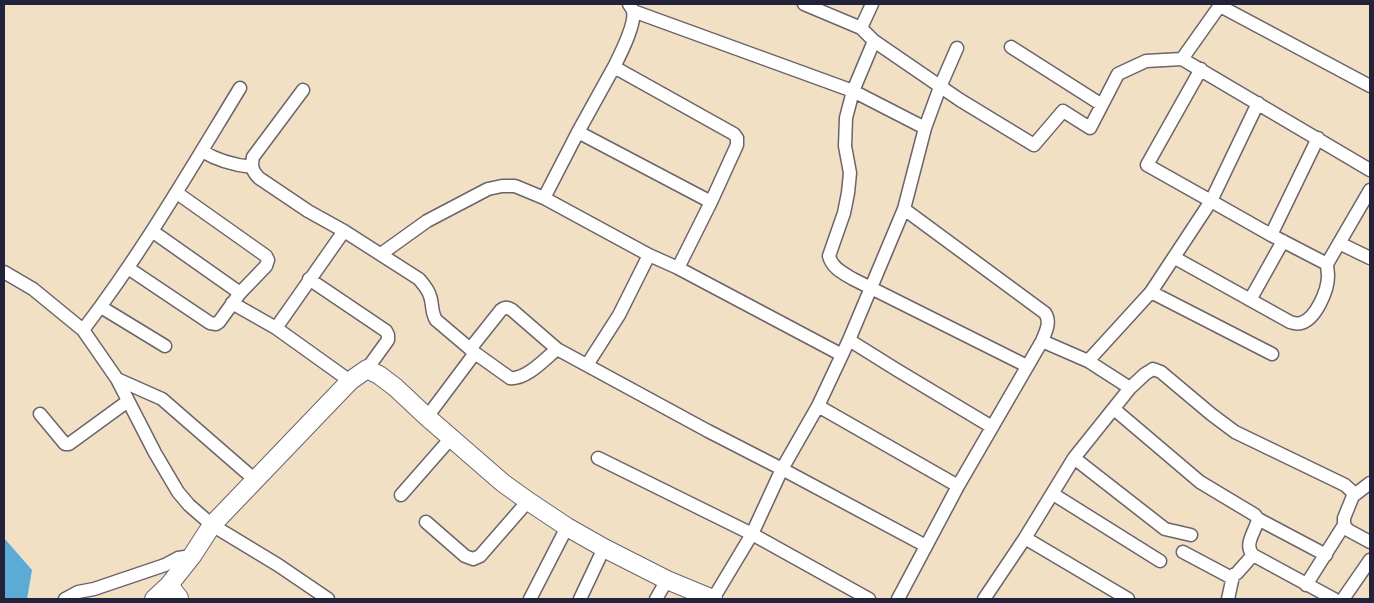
<!DOCTYPE html>
<style>
body{margin:0}
#map{position:relative;width:1374px;height:603px;overflow:hidden;background:#f2e0c4;font-family:Kalam,sans-serif}
canvas{display:block}
.frame{position:absolute;inset:0;border:5px solid #22223b;pointer-events:none}
</style>
<div id="map">
<canvas width="1374" height="603"></canvas>
<div class="frame"></div>
</div>
<script>
const ctx = document.querySelector('canvas').getContext('2d');
ctx.lineJoin = 'round';
function paint(path, color) { ctx.fillStyle = color; ctx.fill(path, 'evenodd'); }
function strokePath(path, color, width, dash) { ctx.strokeStyle = color; ctx.lineWidth = width; ctx.lineCap = dash ? 'butt' : 'round'; ctx.setLineDash(dash || []); ctx.stroke(path); }
const water = new Path2D(`
 M4,538L32,570L27,599H4Z`);
const street = new Path2D(`
 M629,4C630,6 632,8 633,11C636,24 620,55 614,67L734,134L737,138V145L711,202L678,268
 M804,4L861,28L874,41
 M1220,6L1370,86
 M633,11L853,91L925,128
 M861,28L872,4
 M1011,47L1102,105
 M1182,59L1221,4
 M1201,69L1147,165L1211,201L1258,103
 M578,132L711,202
 M202,151C218,161 233,165 252,167
 M544,198L578,132L614,67
 M152,231L240,293
 M344,231L419,279C423,284 428,289 430,296C433,304 431,312 436,320L475,353
 M1271,235L1318,138
 M1339,243L1370,258
 M381,254L427,221L488,189L502,186H515L544,198L649,255L678,268L842,355
 M1175,258L1290,322C1293,323 1298,324 1301,323C1316,319 1328,290 1328,276C1328,272 1327,268 1327,264L1370,190
 M128,268L210,323L216,324L219,322L240,293L266,266L268,260L266,256L177,193
 M4,272L33,289L83,330L117,379L155,453L178,492L189,505L212,525L278,565L328,599
 M309,279L386,331L388,335V340L367,369
 M1151,292L1272,354
 M1250,300L1283,241
 M232,303L276,328L344,231L308,211L259,178C252,171 251,166 253,157L303,90
 M101,307L165,346
 M276,328L350,381
 M83,330C142,253 190,170 240,88
 M849,340L897,370L992,427
 M1042,341L1088,361L1130,388
 M470,349L501,310C505,307 507,307 512,310L557,349L708,431L782,469L926,546
 M1088,361L1151,292L1211,201L1271,235L1327,264
 M587,365L619,315L649,255
 M1027,366L853,279C843,273 832,268 829,256L844,213L848,193L850,173L845,146L846,118L853,91L874,41L960,100L1034,145L1063,111L1090,128L1118,74L1146,61L1182,59L1370,170
 M117,379L162,399L254,479
 M818,406L958,486
 M1114,409L1200,482L1255,515L1258,519C1256,531 1243,544 1253,555L1334,599
 M40,414L65,444H69L128,401
 M427,417L475,353L510,378C526,380 545,359 557,349
 M598,458L752,534L869,599
 M1074,458L1165,529L1191,535
 M1053,494L1160,561
 M401,495L451,438
 M1353,496L1370,483
 M1258,519L1326,555
 M426,522L465,556L473,559L480,556L528,501
 M1025,538L1128,599
 M1183,552L1230,577L1237,573L1253,555
 M1306,585L1344,525
 M65,599L78,592L94,589L165,565L178,558L192,556
 M530,599L567,527
 M580,599L604,548
 M656,599L667,580
 M713,599L752,534L782,469L818,406L849,340L904,209L925,128L940,87L957,48
 M898,599L958,486L1042,341C1046,331 1051,322 1045,313L904,209
 M984,599L1025,538L1074,458L1130,388L1145,374L1153,369L1161,372L1211,414L1235,432L1345,485C1349,489 1353,491 1353,496L1344,518V525L1348,530L1370,542
 M1228,599L1233,576
 M1343,599L1370,560`);
const secondary = new Path2D(`
 M169,585L179,598L177,599
 M154,599L169,585L192,556L212,525L350,381L367,369L379,375L395,387L427,417L503,483L528,501L567,527L604,548L667,580L713,599`);
paint(water, '#5cabd6');
strokePath(street, '#6b646b', 15);
strokePath(secondary, '#6b646b', 20);
strokePath(street, '#fff', 12);
strokePath(secondary, '#fff', 18);
</script>
